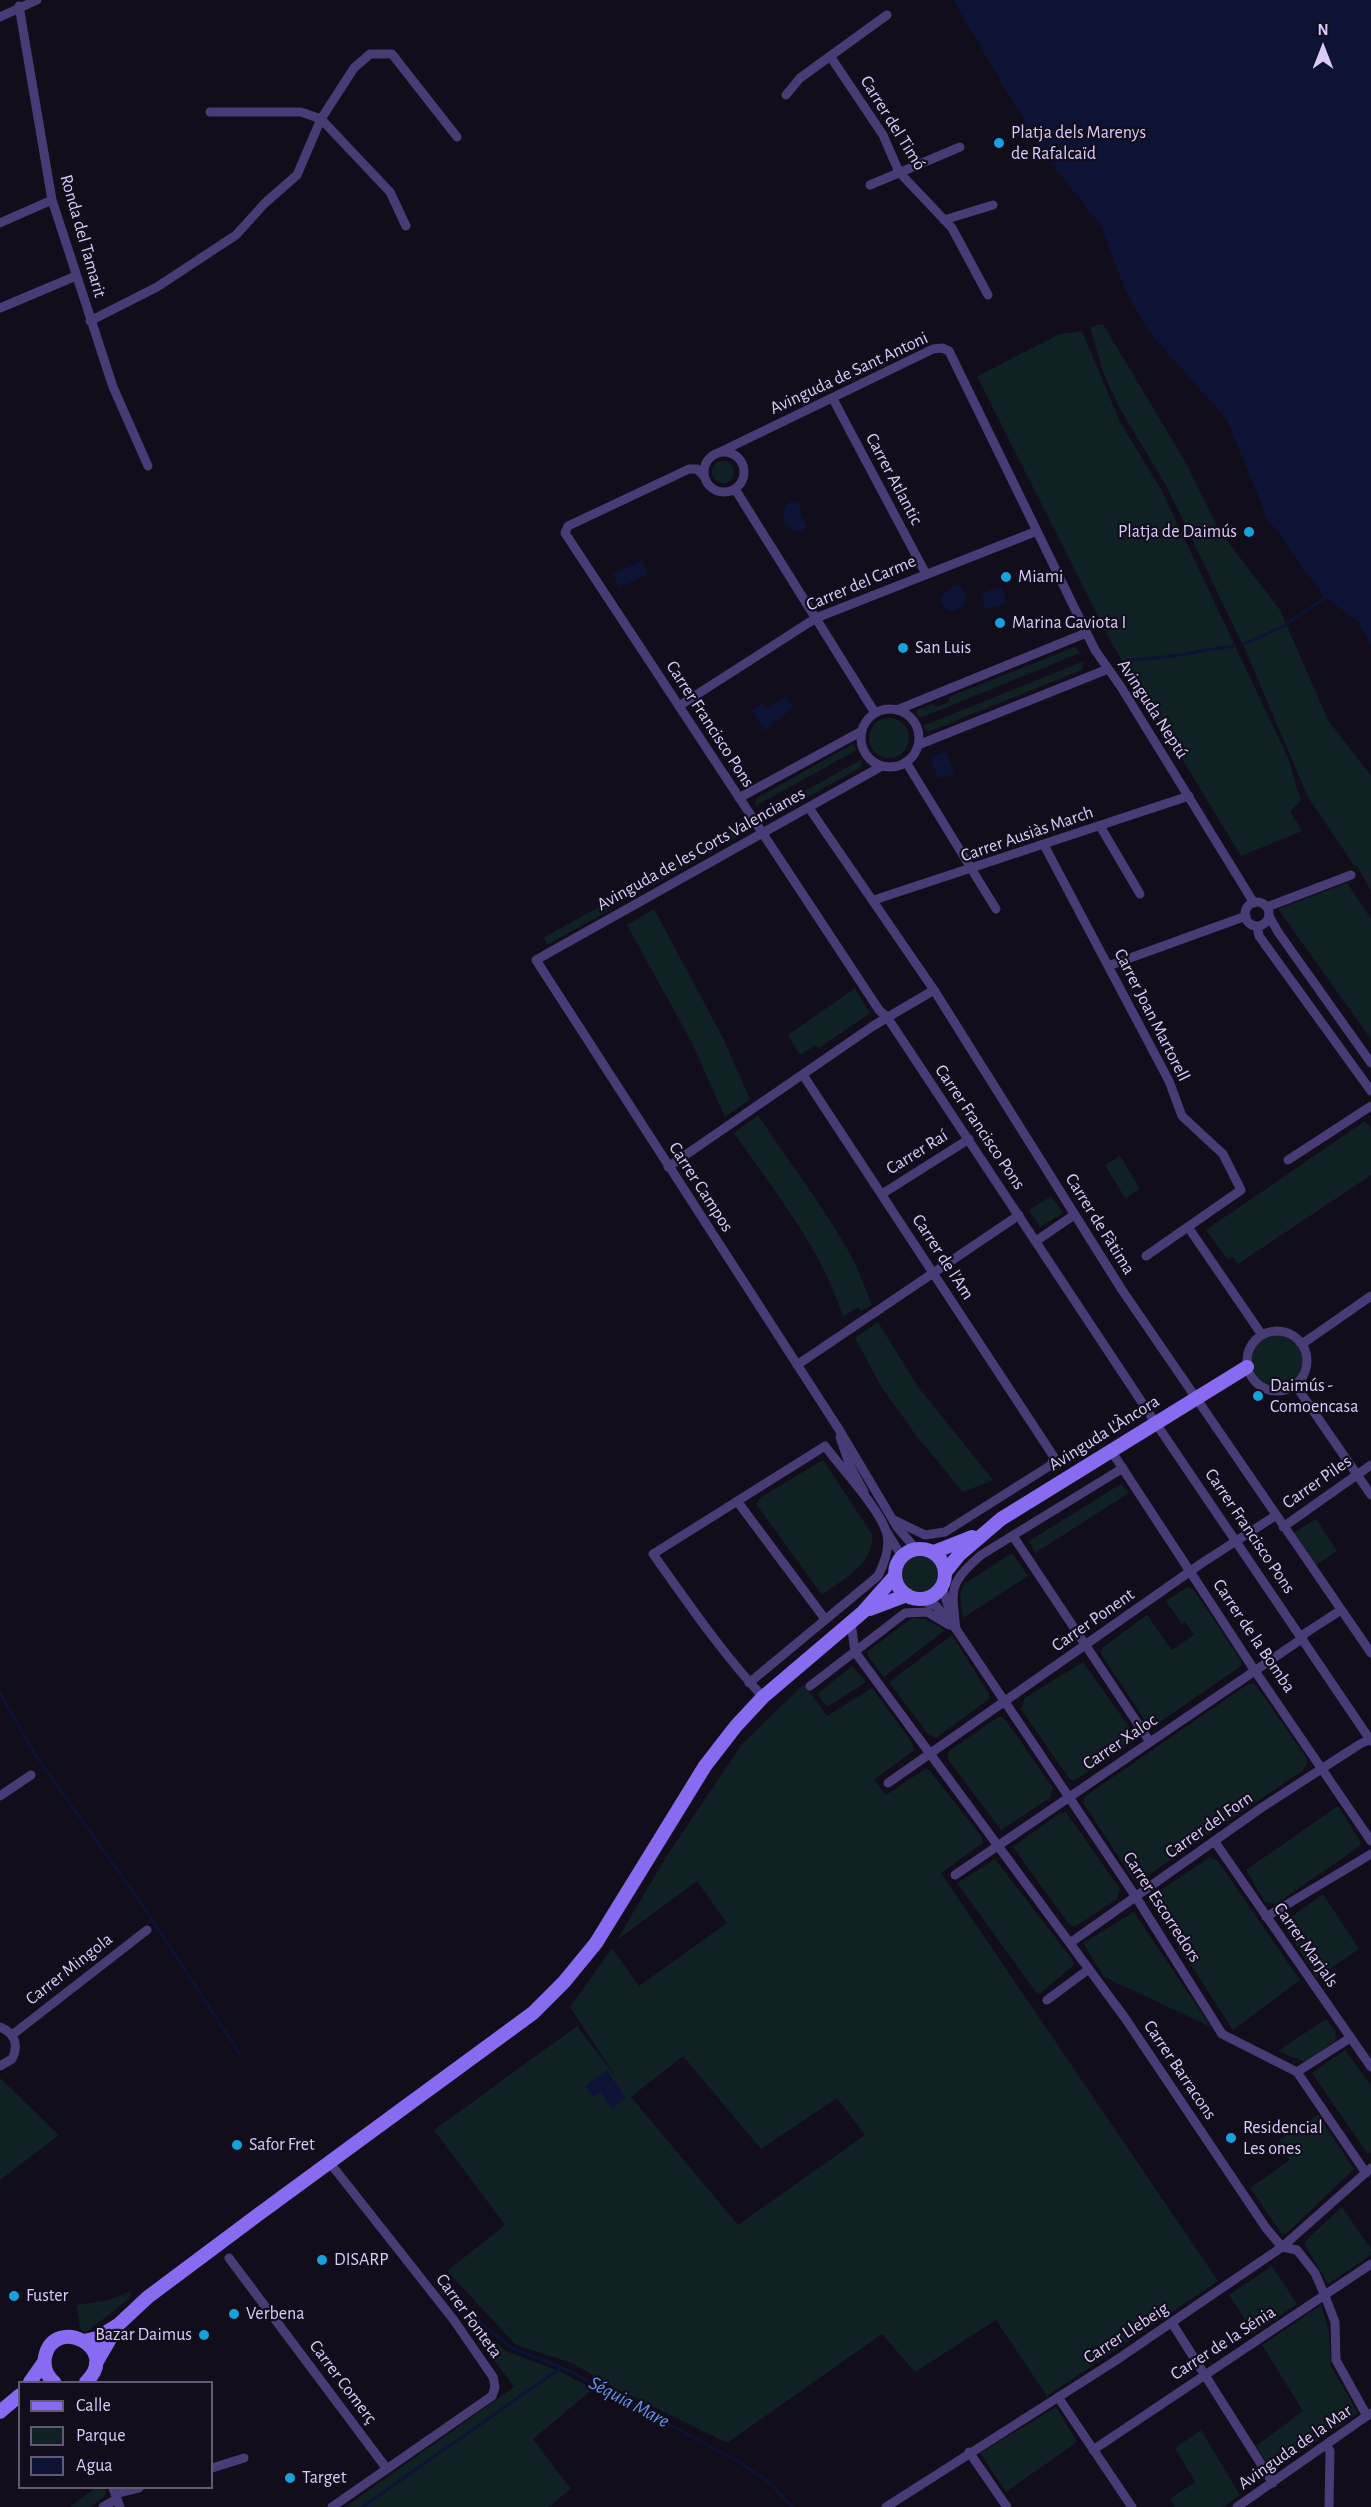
<!DOCTYPE html>
<meta charset="utf-8">
<style>
body{margin:0}
#map{position:relative;width:1371px;height:2507px;overflow:hidden;background:#120d1b;font-family:"Alegreya Sans",sans-serif}
canvas{display:block}
.legend{position:absolute;left:18px;top:2381px;width:195px;height:108px;box-sizing:border-box;background:#120d1b;border:2px solid #625974;margin:0;padding:8px 10px;list-style:none;font-size:18px;color:#dacbfa}
.legend li{display:flex;align-items:center;gap:12px;height:30px}
.legend b{width:30px;border:2px solid #625974}
.north{position:absolute;left:1293px;top:18px;width:60px;height:60px;-webkit-text-stroke:4px #120d1b;paint-order:stroke;rotate:0deg;font-size:16px;font-weight:700;line-height:24px;text-align:center;color:#dacbfa}
.north::after{content:'';display:block;margin:auto;width:21px;height:27px;background:#dacbfa;clip-path:polygon(50% 0,100% 100%,50% 72%,0 100%)}
</style>
<div id="map">
<canvas width="1371" height="2507"></canvas>
<ul class="legend">
<li><b style="height:8px;background:#896bf2"></b>Calle</li>
<li><b style="height:16px;background:#102124"></b>Parque</li>
<li><b style="height:16px;background:#0c1334"></b>Agua</li>
</ul>
<div class="north">N</div>
</div>
<script>
const ctx = document.querySelector('canvas').getContext('2d');
ctx.lineJoin = 'round';
function paint(path, color) { ctx.fillStyle = color; ctx.fill(path, 'evenodd'); }
function strokePath(path, color, width, dash) { ctx.strokeStyle = color; ctx.lineWidth = width; ctx.lineCap = dash ? 'butt' : 'round'; ctx.setLineDash(dash || []); ctx.stroke(path); }
function write(font, color, halo, rows, align = 'center') {
  ctx.font = font + ' "Alegreya Sans",sans-serif'; ctx.lineWidth = 4.5; ctx.setLineDash([]); ctx.textBaseline = 'middle'; ctx.strokeStyle = halo; ctx.fillStyle = color; for (const [text, x, y, turn = 0] of rows) {
    ctx.save(); ctx.translate(x, y); ctx.rotate((+turn || 0) * Math.PI / 180); ctx.textAlign = isNaN(turn) ? turn : align; if (halo) ctx.strokeText(text, 0, 0); ctx.fillText(text, 0, 0); ctx.restore();
  }
}
const green = new Path2D(`
 M1103,324L1186,463L1219,530L1280,610L1328,720L1371,776V891L1357,866L1355,867L1308,797L1247,654L1167,487L1119,407L1103,372L1090,327Z
 M1082,331L1120,422L1162,491L1288,758L1301,801L1290,811L1302,831L1241,856L1111,642L977,376L1060,334Z
 M712 472a11 11 0 1 1 22 0a11 11 0 1 1-22 0Z
 M1075,647L1080,653L920,718L917,714V710L934,704L936,707L949,702V697Z
 M1084,661L1082,670L928,732L923,726Z
 M869 738a20 20 0 1 1 40 0a20 20 0 1 1-40 0Z
 M853,744L857,750L755,806L757,798Z
 M862,759L861,767L766,821L760,816Z
 M746,824L747,831L652,886L647,879Z
 M1347,883L1371,919V1039L1278,909Z
 M605,904L608,911L547,945L544,937Z
 M654,909L723,1038L750,1099L725,1117L692,1043L627,925Z
 M855,988L870,1013L819,1048L816,1045L800,1055L788,1035Z
 M758,1115C789,1162 823,1205 850,1254C859,1270 865,1288 872,1305L861,1311L858,1307L843,1317C822,1249 774,1191 734,1133Z
 M1365,1121L1371,1129V1175L1238,1264L1233,1257L1228,1260L1206,1230Z
 M1120,1156L1140,1189L1125,1198L1105,1165Z
 M1051,1196L1063,1213L1040,1227L1029,1210Z
 M878,1322L918,1387L993,1480L963,1492L918,1438L882,1388L855,1338Z
 M1247 1361a30 30 0 1 1 60 0a30 30 0 1 1-60 0Z
 M823,1460L872,1534C875,1564 843,1579 822,1595L756,1504L761,1497Z
 M1121,1484L1129,1493L1035,1553L1029,1541Z
 M1316,1519L1337,1551L1316,1565L1294,1533Z
 M896 1574a25 25 0 1 1 50 0a25 25 0 1 1-50 0Z
 M1012,1553L1028,1576L963,1618L960,1595L964,1584Z
 M1187,1587L1194,1590L1241,1660V1666L1157,1724L1151,1725L1146,1722L1101,1654L1102,1648L1147,1615L1172,1650L1194,1635L1185,1622L1182,1624L1166,1601Z
 M912,1618L925,1619L945,1630L884,1677L868,1656V1651Z
 M952,1635L989,1694V1699L936,1738L928,1734L889,1682Z
 M1083,1662L1134,1734L1130,1744L1075,1780H1070L1021,1709L1025,1698Z
 M852,1666L866,1682L827,1707L817,1694Z
 M804,1684L827,1716L872,1688L911,1741L914,1750L874,1780L886,1795L925,1769L929,1770L982,1837L983,1843L941,1873L1218,2281L1047,2396L996,2320L915,2372L882,2334L727,2443L615,2388L572,2363L516,2345L447,2271L505,2225L434,2130L577,2026L618,2080L570,2007L612,1948L639,1986L727,1923L697,1881L617,1940L666,1857L742,1744ZM683,2056L761,2149L837,2098L865,2135L738,2225L631,2097Z
 M1248,1684H1254L1258,1688L1306,1757L1307,1764L1302,1771L1138,1882L1133,1879L1084,1804V1797Z
 M998,1717H1003L1007,1722L1053,1788L1050,1798L1001,1830L947,1758L949,1751Z
 M1338,1806L1360,1841V1846L1276,1904L1265,1902L1246,1870Z
 M1066,1812L1120,1889L1117,1899L1075,1927L1068,1923L1013,1847L1060,1813Z
 M1210,1857L1218,1861L1300,1980L1233,2030L1152,1905L1151,1899L1155,1894Z
 M995,1859L1072,1959L1074,1965L1038,1995L957,1883Z
 M1323,1894L1359,1949L1317,1978L1284,1926V1922Z
 M1134,1912L1211,2027L1104,1977L1083,1943Z
 M1326,2019L1336,2032L1335,2041L1305,2062L1278,2051Z
 M1345,2050L1371,2086V2153H1367L1312,2073Z
 M0,2078L59,2135L0,2180Z
 M1318,2115L1354,2169L1287,2233L1282,2234L1250,2188L1290,2160L1279,2140Z
 M1342,2207L1371,2249V2255L1328,2284L1305,2245L1306,2240Z
 M1272,2266L1297,2304L1254,2333L1229,2295Z
 M131,2291L129,2299L85,2333L80,2328L77,2305L110,2300Z
 M1321,2305L1329,2332L1331,2366L1358,2413L1272,2471L1256,2446L1303,2411L1262,2345Z
 M460,2314L506,2351L561,2372L593,2389L533,2439L571,2489L548,2507H345L514,2387Z
 M1056,2407L1077,2442L1006,2492L980,2453Z
 M1201,2430L1240,2495L1223,2507H1175L1170,2499L1195,2482L1175,2448Z
 M95,2488H105V2496L90,2507H70Z`);
const water = new Path2D(`
 M953,0H1371V646L1358,621L1325,598L1267,518L1227,420L1148,331L1125,290L1101,226L1041,150Z
 M792,501L803,504L799,507L807,528L802,532L791,530L783,519L785,506Z
 M642,560L648,574L619,588L613,574Z
 M957,585L962,586L968,603L955,611H947L940,601L941,595Z
 M1002,586L1007,603L985,610L980,594Z
 M786,696L794,707L765,731L751,710L762,704L766,709Z
 M945,751L956,773L938,779L930,757Z
 M607,2070L626,2098L612,2109L600,2092L593,2097L585,2086Z`);
const stream = new Path2D(`
 M1244,644L1282,627L1325,598
 M1128,660L1166,657L1233,646
 M0,1693L36,1756L141,1903L240,2054
 M459,2309L465,2310L512,2348L568,2370L741,2463L771,2484L792,2507
 M362,2507L562,2367`);
const street = new Path2D(`
 M19,6L52,200L113,387L148,466
 M0,17L37,0
 M830,56L883,135L899,172L952,228L988,295
 M786,95L800,78L887,15
 M210,112H301L321,119L390,192L406,226
 M870,185L960,147
 M944,220L993,205
 M0,223L52,200
 M0,308L76,276
 M90,321L157,287L236,235L265,203L297,175L321,119L354,68L370,54H392L457,137
 M833,399L926,574
 M704 472a20 20 0 1 1 40 0a20 20 0 1 1-40 0Z
 M718,453L933,349L942,348L949,351L1095,650L1121,687L1254,903
 M704,476L697,469H689L568,526L565,533L879,1010L887,1017L1155,1422L1371,1741
 M735,489L875,713
 M679,706L816,618L1037,531
 M861 738a29 29 0 1 1 58 0a29 29 0 1 1-58 0Z
 M897,710L1086,633
 M918,745L1108,669
 M906,762L996,909
 M882,766L536,960L840,1431L897,1527L916,1549
 M739,798L862,731
 M809,808L934,990L1122,1290L1371,1653
 M1100,826L1140,894
 M1044,845L1169,1081L1182,1116L1223,1154L1241,1190L1146,1256
 M874,900L1189,796
 M1245 914a12 12 0 1 1 24 0a12 12 0 1 1-24 0Z
 M1267,907L1351,875
 M1269,916L1278,932L1371,1063
 M1257,926L1259,936L1371,1091
 M1108,966L1246,916
 M803,1075L1054,1457L1051,1465L945,1532L925,1535L894,1520
 M1288,1160L1371,1106
 M668,1167L873,1026L934,990
 M882,1194L969,1139
 M1188,1227L1262,1335
 M1036,1241L1074,1215
 M1247 1361a30 30 0 1 1 60 0a30 30 0 1 1-60 0Z
 M1302,1344L1371,1296
 M797,1365L1019,1215
 M1296,1386L1371,1495
 M840,1437L850,1466L864,1492
 M1110,1449L1255,1671L1371,1841
 M737,1501L825,1619
 M1283,1527L1371,1465
 M887,1532L902,1557
 M1013,1536L1150,1742
 M942,1587L952,1618
 M918,1599L936,1606L956,1629L1134,1894L1222,2034L1297,2072L1366,2173
 M851,1622L855,1652L1125,2018L1266,2228L1282,2247L1297,2250L1315,2273L1325,2296L1335,2322L1336,2360L1367,2416
 M956,1629C951,1587 949,1584 981,1555L1123,1468
 M1301,1636L1341,1610
 M749,1683L878,1576C884,1564 891,1545 886,1531C878,1507 841,1468 825,1446L653,1554C688,1603 722,1653 763,1697
 M810,1686L905,1613L927,1612L949,1625
 M888,1783L1202,1563L1275,1516
 M0,1796L31,1775
 M1215,1842L1371,2067
 M955,1875L1303,1638
 M1266,1917L1371,1854
 M1070,1943L1261,1808L1360,1744L1371,1739
 M1047,2000L1089,1969
 M0,2027C15,2033 19,2045 12,2059L0,2066
 M12,2035L147,1930
 M1297,2072L1350,2038
 M330,2163L453,2319L493,2377L495,2387L492,2396L332,2507
 M229,2258L387,2469
 M1172,2323L1273,2483
 M1058,2397L1132,2507
 M1326,2445L1330,2451L1329,2507
 M1093,2450L1371,2264
 M969,2452L1007,2507
 M212,2468L244,2458
 M113,2488L120,2507
 M115,2494L139,2488
 M103,2507L117,2499
 M886,2507L1115,2361L1282,2247L1371,2168
 M1237,2507L1371,2413`);
const secondary = new Path2D(`
 M895 1574a25 25 0 1 1 50 0a25 25 0 1 1-50 0Z
 M934,1552L972,1537
 M946,1571L959,1555L1001,1519L1247,1367
 M870,1609L907,1595
 M84,2341L97,2338L118,2325L148,2297L259,2214L533,2013L564,1982L596,1943L705,1766L736,1726L763,1697L863,1612L895,1576
 M96,2363L117,2327
 M30,2382L44,2362
 M54,2382C47,2376 43,2368 45,2357C54,2314 122,2348 86,2382
 M0,2412L20,2395`);
const markers = [
 [999,143,6,"#14a1de"],
 [1249,532,6,"#14a1de"],
 [1006,577,6,"#14a1de"],
 [1000,623,6,"#14a1de"],
 [903,648,6,"#14a1de"],
 [1258,1396,6,"#14a1de"],
 [1231,2138,6,"#14a1de"],
 [237,2145,6,"#14a1de"],
 [322,2260,6,"#14a1de"],
 [14,2296,6,"#14a1de"],
 [234,2314,6,"#14a1de"],
 [204,2335,6,"#14a1de"],
 [290,2478,6,"#14a1de"]
];
const streetNames = [
 ["Carrer del Timó",893,123,58],
 ["Ronda del Tamarit",83,236,74],
 ["Avinguda de Sant Antoni",849,373,-25],
 ["Carrer Atlantic",894,479,62],
 ["Carrer del Carme",861,583,-23],
 ["Avinguda Neptú",1153,709,57],
 ["Carrer Francisco Pons",710,724,57],
 ["Carrer Ausiàs March",1027,834,-19],
 ["Avinguda de les Corts Valencianes",701,849,-29],
 ["Carrer Joan Martorell",1152,1015,63],
 ["Carrer Francisco Pons",980,1127,56],
 ["Carrer Raí",917,1152,-32],
 ["Carrer Campos",701,1187,57],
 ["Carrer de Fàtima",1100,1224,58],
 ["Carrer de l'Am",943,1257,57],
 ["Avinguda L'Àncora",1104,1433,-32],
 ["Carrer Piles",1317,1482,-35],
 ["Carrer Francisco Pons",1250,1531,56],
 ["Carrer Ponent",1093,1620,-35],
 ["Carrer de la Bomba",1254,1636,56],
 ["Carrer Xaloc",1120,1742,-34],
 ["Carrer del Forn",1209,1825,-35],
 ["Carrer Escorredors",1162,1907,57],
 ["Carrer Marjals",1306,1945,55],
 ["Carrer Mingola",69,1969,-38],
 ["Carrer Barracons",1180,2070,56],
 ["Carrer Fonteta",469,2316,54],
 ["Carrer Llebeig",1126,2333,-33],
 ["Carrer de la Sénia",1223,2343,-33],
 ["Carrer Comerç",343,2382,53],
 ["Avinguda de la Mar",1295,2447,-35]
];
const poiNames = [
 ["Platja dels Marenys",1011,133],
 ["de Rafalcaïd",1011,154],
 ["Platja de Daimús",1237,532,"right"],
 ["Miami",1018,577],
 ["Marina Gaviota I",1012,623],
 ["San Luis",915,648],
 ["Daimús -",1270,1386],
 ["Comoencasa",1270,1407],
 ["Residencial",1243,2128],
 ["Les ones",1243,2149],
 ["Safor Fret",249,2145],
 ["DISARP",334,2260],
 ["Fuster",26,2296],
 ["Verbena",246,2314],
 ["Bazar Daimus",192,2335,"right"],
 ["Target",302,2478]
];
const waterNames = [
 ["Séquia Mare",629,2402,28]
];
paint(green, '#102124');
paint(water, '#0c1334');
strokePath(stream, '#0c1334', 3);
strokePath(street, '#493c76', 9);
strokePath(secondary, '#896bf2', 14);
for (const [x, y, r, color] of markers) { const dot = new Path2D(); dot.arc(x, y, r, 0, 2 * Math.PI); ctx.fillStyle = color; ctx.fill(dot); strokePath(dot, '#120d1b', 2); }
write('18px', '#dacbfa', '#120d1b', streetNames);
write('18px', '#dacbfa', '#120d1b', poiNames, 'left');
write('italic 20px', '#6293f1', '#120d1b', waterNames);
</script>
